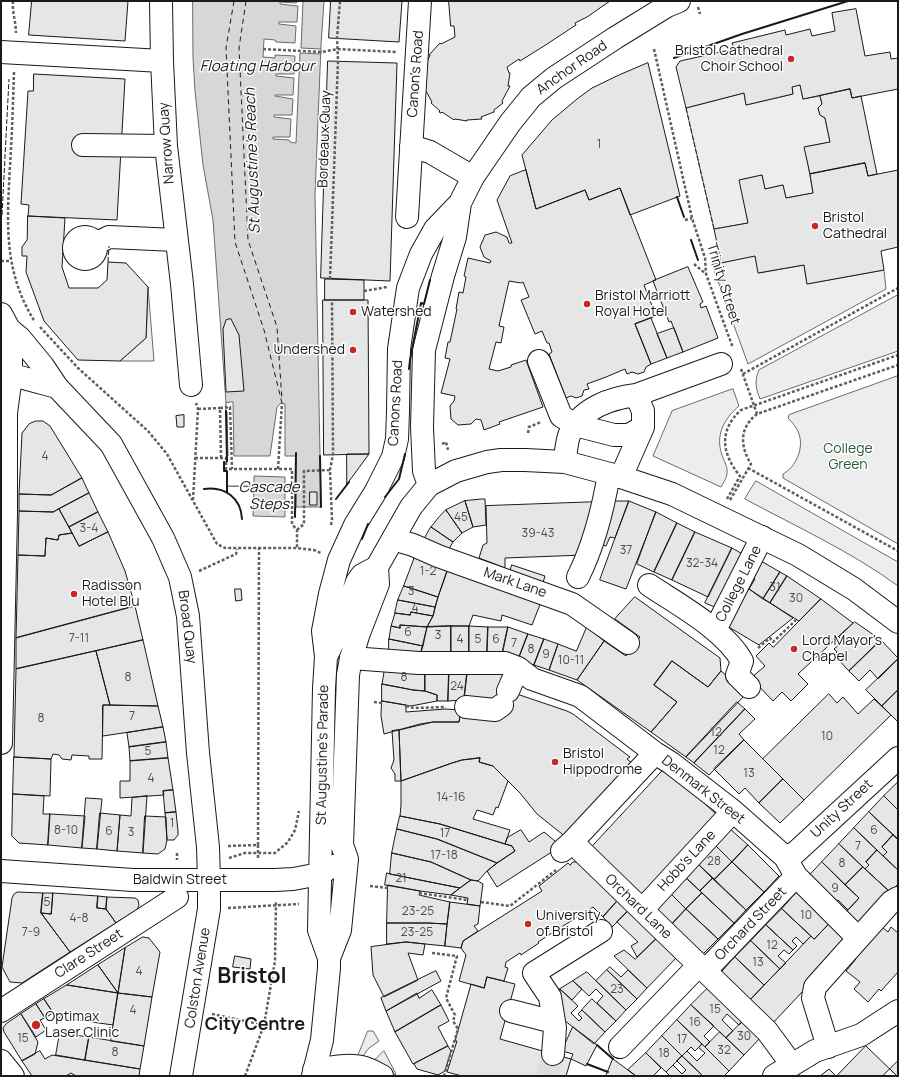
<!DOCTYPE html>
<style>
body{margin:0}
#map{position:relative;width:899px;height:1077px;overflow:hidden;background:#fff;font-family:Manrope,sans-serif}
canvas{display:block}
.frame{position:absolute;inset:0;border:2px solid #1a1a1a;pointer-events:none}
</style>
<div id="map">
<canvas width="899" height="1077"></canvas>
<div class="frame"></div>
</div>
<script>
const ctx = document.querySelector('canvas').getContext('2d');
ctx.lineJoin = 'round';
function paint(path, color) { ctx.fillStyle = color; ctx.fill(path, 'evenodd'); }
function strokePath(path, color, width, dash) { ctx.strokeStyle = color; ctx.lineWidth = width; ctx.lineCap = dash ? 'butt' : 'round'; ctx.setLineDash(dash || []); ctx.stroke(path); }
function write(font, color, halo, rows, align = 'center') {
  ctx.font = font + ' Manrope,sans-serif'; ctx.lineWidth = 3; ctx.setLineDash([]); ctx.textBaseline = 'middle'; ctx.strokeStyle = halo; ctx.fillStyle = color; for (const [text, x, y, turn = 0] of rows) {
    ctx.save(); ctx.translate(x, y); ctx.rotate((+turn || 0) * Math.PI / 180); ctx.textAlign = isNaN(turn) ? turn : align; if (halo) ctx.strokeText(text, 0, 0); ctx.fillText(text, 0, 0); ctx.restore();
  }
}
const green = new Path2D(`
 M800,85L803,99L820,96L822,104L818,108L820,115L825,118L830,142L805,147L813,193L786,198L783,185L765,189L762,175L740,180L748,223L714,229L686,108L744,93L746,105L793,94L792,87Z
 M755,256L759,273L804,265L807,284L884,270L886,289L748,364L712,265Z
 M148,287L154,361H120L146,338Z
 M898,295V351L760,399C756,389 754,380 759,370Z
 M898,376V544L783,478V474C796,467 804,448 799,434C797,428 793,423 788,418L789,415Z
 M733,389L739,406C724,419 715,435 722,455C724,461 728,467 727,473C727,478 723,483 721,487L653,456L672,411Z
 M756,481L898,562V586C852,552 795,526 745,499Z
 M368,1031H373L379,1041L369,1048L362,1057L358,1056Z
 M384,1051L396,1074L395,1075L382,1065L374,1061Z`);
const water = new Path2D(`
 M193,1H324L321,45L315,195L321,507H296V487H285V517L253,516L254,487L227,486V471H224V462H227L226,403L213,220L203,165L195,91L193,58Z`);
const pier = new Path2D(`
 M298,1H303L301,48L321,49V54L300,53L296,143L290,142L289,140L273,139V137H290L291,119L274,117V115H292L293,99L275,96V95H293L294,78L276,76V74H294L295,56L275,55V58L263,57L264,39L275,40L276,42L295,43L296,26L279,24V22H297L298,6L280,4V2L296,3Z
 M233,402L234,456H270L277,407L281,403L285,404V456H296V487H285V477L254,476V486H227V471H224V462H227V456H228L227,412L226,411V403Z`);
const ferry = new Path2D(`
 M234,1L226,48L235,242L264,330L282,403
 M246,1L239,48L248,240L277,327L282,400`);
const building = new Path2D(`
 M32,1H128L125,41L29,35Z
 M331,1H402L399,42L329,38Z
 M449,1H610L587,17L575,23L576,25L544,46L520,61L519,59L507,67L509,73H510L508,86H510L502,101L503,103L494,110V112L481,117L482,119L467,120V121L455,119L454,120L442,112L441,113L439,112L440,111L431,103L432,102L426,91L425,92L427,62L430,55H429L440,43L441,44L455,37L454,26H451Z
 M856,9L865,56L890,52L891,59L898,58V89L852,98L850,89L803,99L800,85L792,87L793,94L746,105L744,93L686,108L676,67L680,61L734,49L732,43L785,30L786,35L810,29L812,36L835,31L832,13Z
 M328,61L397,63L390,281L321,278Z
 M648,63L680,196L630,215L620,188L589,200L585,190L536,209L522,155L552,120L577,99L592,88L619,75Z
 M34,74L125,79L117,220L28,216L29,205L21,204L28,91H33Z
 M850,89L852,98L861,96L877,174L868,176L865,163L810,174L804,147L830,142L825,118L820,115L818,108L822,104L820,96Z
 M865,163L868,176L898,170V247L881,251L884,270L807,284L804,265L758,273L755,256L721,263L714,229L748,223L739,180L762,175L765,189L783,185L786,198L813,193L810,174Z
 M526,170L536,209L585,190L589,200L620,188L656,280L644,285L656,316L635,324L651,364L646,367L644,372L638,374L632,372L627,374L625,369L606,377L587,384L589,389L584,390L582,396L576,398L571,396L566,398L549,354L552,352L549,343H547L542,331L535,334L521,300L529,297L523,282L521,283L509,281L499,326L504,327L501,343L496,342L489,369L498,371L511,367V365L526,360L543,407L499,422L500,424L484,430L481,420L476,419L471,424L458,425L451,419L450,406L454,401L455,396L441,393L450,359L445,358L448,342H450L457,309H456L459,292L463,293L466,277L464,276L468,258L490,263L491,261L484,257L480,247L485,235L496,232L507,237L509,243H512L497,200L510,176Z
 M28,216L65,218L62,267L69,288H98L107,280L108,262L126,263L148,287L146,338L120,361L78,360L44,321L26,272L27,256H22V247L27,240Z
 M688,267L703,302L700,304L701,308L706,306L718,338L683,352L671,321L669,322L653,281Z
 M325,279L364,280V300H325Z
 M323,300H368L369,454L324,455Z
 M651,318L667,358L651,364L635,324Z
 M231,319L239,335L244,391L226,392L223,329L226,320Z
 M674,328L683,352L667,358L657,334Z
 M184,415V427H177L176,416Z
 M36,421H43L50,426L82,478L51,495L19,494L22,433L29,424Z
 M347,454H369L347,484Z
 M82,478L89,493L53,512L19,511V494L51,495Z
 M310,492H317V505H310Z
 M89,493L98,512L69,527L59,509Z
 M482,499H485L486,525L473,527L465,501Z
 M465,501L473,527L462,533L446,510Z
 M610,501H629L615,538L610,537L606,546L596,543Z
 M629,501L656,512L626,589L600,580Z
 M598,502L584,555L505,558V568L479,558L483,545L487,543L486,506Z
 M59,509L72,533L59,535L58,540L46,538L45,556L18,555L19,511L53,512Z
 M446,510L462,533L453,542L431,527L438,518Z
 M98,512L108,532L79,546L69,527Z
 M656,512L677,523L654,572L637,564Z
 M677,523L695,532L672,580L654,572Z
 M431,527L453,542L445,556L421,545Z
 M108,532L125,571L135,606L16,638L18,555L45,556L46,538L58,540L59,535L72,533L79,546Z
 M695,532L732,548L708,597L672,580Z
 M732,548L746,556L717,608L705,603Z
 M416,554L449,566L438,597L404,586Z
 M761,561L780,572L763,599L749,589L755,579L752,577Z
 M512,565L545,576L541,589L508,578Z
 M449,566L541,602L532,625L502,615L501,621L473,615L469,626H451L427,627L433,616L438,597Z
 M780,572L787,576L770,603L763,599Z
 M787,576L821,599L799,621L770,603Z
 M404,586L438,597L435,607L398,600Z
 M235,589H241L242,600L236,601Z
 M749,589L793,618L759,645L727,626Z
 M635,597L720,658L721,671L708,687L672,661L654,685L677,702L651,732L577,680L604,641L626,656L640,637L615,619Z
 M821,599L853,623L798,674L808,684L791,701L782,692L773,701L751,678L765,666L756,656L769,643L773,647Z
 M398,600L435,607L433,616L411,612L410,615L395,613Z
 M135,606L143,640L16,669V638Z
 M411,612L433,616L427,627L400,625V628L391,626L395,613L410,615Z
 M855,622L881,640L849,671L834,655L837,652L834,649L843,641L839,637Z
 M400,625L427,627L423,646L389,639L391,626L400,628Z
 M451,626H469V654H451Z
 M451,626V654L420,655L427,627Z
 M469,626L488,627L487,654H469Z
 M488,627H508L502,655L487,654Z
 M508,627L528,634L518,660L502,655Z
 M587,627L604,641L577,680L549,670L558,644L576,651Z
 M528,634L544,639L534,665L518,660Z
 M389,639L423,646L420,655L389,650Z
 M544,639L558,644L549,670L534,665Z
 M143,640L158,706L110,705L96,651Z
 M881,640L898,658V659L878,679L870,670L859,681L849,671Z
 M96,651L110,705H103L102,759H89V756L72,755L71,760L62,759L59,755L53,754L51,759L14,757L16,669Z
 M898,659V690L882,706L866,690Z
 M672,661L708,687L721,671L747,693L686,757L651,732L677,702L654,685Z
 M389,668L425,672V691L413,690L382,684L384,672Z
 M425,672L449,673L448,701H437V695L425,691Z
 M449,673L467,674L464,700L448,701Z
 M467,674H504L497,702L464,700Z
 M382,684L413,690L425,691L437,695V701L411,706L382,701Z
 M898,690V720L897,721L882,706Z
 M508,691L567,711L573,714L630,757L627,759L634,765L567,838L537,814L520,793L493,766L479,762L480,758L462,760L452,763L401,781L399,730L433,722H459L461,710L498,701Z
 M829,694L837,703L843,697L858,714L874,699L891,715L804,800L763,759Z
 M382,701L406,705V712L445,709L461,710L459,722H433L420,724L384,734L381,716Z
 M737,702L745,709L694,763L686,757Z
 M103,705L158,706L163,727L103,736Z
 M745,709L755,719L739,734L744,740L709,775L694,763Z
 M163,727L166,742L129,747L127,733Z
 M399,730L401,781H395V774L391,768L394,760L392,731Z
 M744,740L783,779L759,803L745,788L739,794L714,769Z
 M166,742L168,758L130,761L129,747Z
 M14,757L51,759L50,796L13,794Z
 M168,758L173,790L163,791L164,795L120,798V781H130V761Z
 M480,758L479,762L493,766L508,781L498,808L496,807L493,815L477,810L473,819L510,830L505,844L440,824L400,816L401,805V781L452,763L462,760Z
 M666,767L717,815L641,896L590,849Z
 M783,779L804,800L780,823L759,803Z
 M898,782V810L884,796Z
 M173,790L176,812L165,813L163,791Z
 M13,794L44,796L43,814H50L48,845L19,843L12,836Z
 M147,796L143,853L117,851L120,815L131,816L132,798Z
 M884,796L898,810V839L869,812Z
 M86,798L102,799L97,849L82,848Z
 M176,812L178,831V835L174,840H167L165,813Z
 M869,812L893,835L882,847L887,852L883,856L854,828Z
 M100,813L120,815L117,851L97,849Z
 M50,814L85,816L82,848L48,845Z
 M145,816L166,817L167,840L165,849L158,854L143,853Z
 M400,816L440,824L512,846L515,851L497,863L437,839L397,829Z
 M729,828L748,845L732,862L714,844Z
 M854,828L877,850L866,862L869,865L865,869L839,844Z
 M397,829L437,839L497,863L487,871L478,881L471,880L431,862L392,853Z
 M521,830L529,842L544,832L561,846L497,887L487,871L497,863L515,851L512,846L505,844L507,838Z
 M893,835L898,840V870L883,856L887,852L882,847Z
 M714,844L732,862L714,880L696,862Z
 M839,844L863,867L845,885L822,862Z
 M748,845L779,876L764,892L732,862Z
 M877,850L898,870V884L890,892L865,869L869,865L866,862Z
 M392,853L431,862L471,880L460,888L390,874Z
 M573,862H581L618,900L603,917L593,907L538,942L539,943L521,955L520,953L506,962L505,967L508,968L504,981L487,977L484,988L459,981L466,955L461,948L463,941L542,891L539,886L568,863L570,865Z
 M696,862L713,878L700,891L683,875Z
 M732,862L764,892L746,910L714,880Z
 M822,862L859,898L848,910L838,900L836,903L808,877Z
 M863,867L890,892L859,925L846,912L859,898L845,885Z
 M387,873L390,874L460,888L451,895L420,891L385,885Z
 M683,875L702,893L686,909L668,891Z
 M713,878L746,910L734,923L700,891Z
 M471,880L478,881L483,884L480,906L467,904L468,898L451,895Z
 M388,885L420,891L419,895L450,902L447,924L427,923H387Z
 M668,891L686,909L671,925L652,907Z
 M18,892L43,893L41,913L70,952L22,983L10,982L2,967L12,898L14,894Z
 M797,892L830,923L814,939L782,909Z
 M43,893H53L51,914L41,913Z
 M53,893L98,896L97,908L106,909L116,923L70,952L41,913L51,914Z
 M702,893L734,923L718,939L686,909Z
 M98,896L107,897L106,909L97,908Z
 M107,897L135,898L138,900L139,905L137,910L116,923L106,909Z
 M618,900L629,910L612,927L603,917Z
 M450,902L480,906L478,924L474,926L478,931L463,941L461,948L445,946Z
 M686,909L718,939L702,955L671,925Z
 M782,909L811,936L803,944L796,937L792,941L797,946L793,950L766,925Z
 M629,910L657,938L637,957L631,946L638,942L617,922Z
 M387,923H427L447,924L445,946L406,942L387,944Z
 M830,923L849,942L772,1024L749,1001L811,936L814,939Z
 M766,925L793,950L789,954L784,950L778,956L786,963L780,969L751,941Z
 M881,926L888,932L891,927L898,933V972L881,991L879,989L868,1002L854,989L860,982L846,971L856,959L850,954Z
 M143,937L149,938L160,952L152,997L118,993L125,948Z
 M657,938L677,957L647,988L614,956L624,950L635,959Z
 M751,941L780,969L764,985L735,957Z
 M406,942L425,944L423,955L408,953L418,980L384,997L373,975L371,947Z
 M125,948L118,993L98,965Z
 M235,956L251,959L250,969L233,967Z
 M735,957L764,985L749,1001L720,974Z
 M98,965L118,993L67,985Z
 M610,967L621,977L628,970L647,988L637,999L607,970Z
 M607,970L637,999L626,1010L596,981Z
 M436,971L441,981L386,1011L381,998Z
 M587,972L626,1010L616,1021L597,1003L603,996L596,989L589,996L573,981Z
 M487,977L515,984L500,1039L571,1059L566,1076H462L447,1072L457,1041H455L471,984L484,988Z
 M573,981L582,989L572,1000L560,989Z
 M67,985L118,993L113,1025L56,1017L44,999Z
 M709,987L744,1020L739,1025L727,1014L722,1020L733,1031L726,1038L691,1005Z
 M560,989L578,1006L571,1013L579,1021L582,1018L578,1014L582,1010L605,1032L594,1044L564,1020Z
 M432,990L441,1005L395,1032L386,1011L417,993L419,998Z
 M118,993L152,997L144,1046L111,1041Z
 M44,999L53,1013L45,1018L36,1004Z
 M592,999L616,1021L605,1032L582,1010Z
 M36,1004L45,1018L40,1020L46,1030L36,1037L21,1014Z
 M441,1005L449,1021L438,1027L448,1046L413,1064L395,1032Z
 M691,1005L714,1026L704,1036L710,1042L705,1047L677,1020Z
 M21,1014L38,1042L35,1054L22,1061L4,1032L3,1028L6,1024Z
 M677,1020L702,1044L695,1051L691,1047L682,1056L662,1036Z
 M744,1020L761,1037L744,1055L726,1038Z
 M573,1027L597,1045L586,1066L571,1059L573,1054L562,1051Z
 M720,1032L744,1055L729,1071L705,1047Z
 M60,1033L89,1037L85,1060L56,1055Z
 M662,1036L682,1056L666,1072L646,1053Z
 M89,1037L144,1046L140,1069L85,1060Z
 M702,1044L729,1071L724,1076H703L682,1056L687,1051L697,1061L705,1053L699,1048Z
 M448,1046L451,1051L445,1071L438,1075L417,1069L414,1064Z
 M866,1046L897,1076H820L829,1069L836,1076Z
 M40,1051L45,1059L52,1055L140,1069L139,1076H76L71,1073L66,1076H32L22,1061Z
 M646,1053L661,1068L653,1076H636L628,1070Z
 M682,1056L703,1076H670L666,1072L673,1065L682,1074L686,1070L677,1061Z
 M613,1059L628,1070L636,1076H606Z
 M898,1061V1076H897L890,1069Z
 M890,1069L897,1076H883Z`);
const minorTunnel = new Path2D(`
 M547,1076L553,1054`);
const path = new Path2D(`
 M13,1C12,12 16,22 16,33
 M698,7L700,14
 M263,49L321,52L338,49L397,52
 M654,49L692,218L705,258L706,274L733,348
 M14,72C13,103 12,135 10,166C7,223 3,271 35,322
 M685,220L692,218
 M1,261H10
 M694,264L706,274
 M330,279L338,61L337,38L340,1
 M364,291L387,287
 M40,327L78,368L148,431L167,454L217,544L225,548H297L314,550L321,553
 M741,369L757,414L898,365
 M743,374L898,288
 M198,409L220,408
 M528,433L529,427L541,422
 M442,444L446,442L448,450
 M195,458H226V469H292V524L297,530V548
 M221,458L220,408L230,407L232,469
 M748,468L898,551
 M278,469L282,403
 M727,499L740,476C722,454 718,431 741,410L898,355
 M193,500L198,409L196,403
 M730,500L751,464C740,446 739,428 757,414
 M331,525L332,520L330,470L333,454L332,300
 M297,530L304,524V471L330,470
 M199,571L236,554L237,549
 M758,648L770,638L773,642L796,620
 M374,702L382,703
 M406,706L414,708L446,707
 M258,845L259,548
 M228,846L258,845V860
 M177,853V860
 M229,858L245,853H275L288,842L295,830L299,811
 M370,886L388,888
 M419,893L467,900
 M481,902L510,906L556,870
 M228,908L299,904
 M432,953L457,956L446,998L455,1015L453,1021L458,1029L444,1076
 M212,1014L264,1025
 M245,1076L264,1025L275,961L276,901`);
const minor = new Path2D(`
 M161,1L162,61L166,146L182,284L191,385
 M1,52L162,61
 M83,145L166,146
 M411,146L430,152L473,177
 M407,217L420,1
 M74 248a11 11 0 1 1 22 0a11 11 0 1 1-22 0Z
 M95,244L109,237L176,240
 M1,314L9,329L8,344L11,357V376L6,413V514L1,743
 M9,329L20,338L43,366L57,387L111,444L163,538L180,577L188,616L198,753L208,847L209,880V909L181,1076
 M539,361L561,416L575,425L614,435H629L643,427
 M1,372L57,387
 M565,462C566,452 566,440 571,431C583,408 611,398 636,395L721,364
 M621,477L643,427V411L636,395
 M393,539L413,545L438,556L572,604L628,643
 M578,577C594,545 603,509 609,474
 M649,585C679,605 725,630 742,661L737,675L749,687
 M715,630L762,537
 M351,658L419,663H505L518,668L532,679L580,696L655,753L671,763L733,811L785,857L796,876L858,938
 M508,691L518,668
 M466,707L495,710L502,705
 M572,842L767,1031L792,1065
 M562,851L572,842L655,753
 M785,857L795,853L898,758
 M642,910L733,811
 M705,971L796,876
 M1,1011L177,897
 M511,1011L554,1022
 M620,1047L699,965
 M828,1047L813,998L815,987L891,902L898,898
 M553,1054L555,1028L550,997L534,973L601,931
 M1,1061L13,1076
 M314,1070C330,1068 349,1063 365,1068C371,1070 377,1073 382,1076
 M774,1076L815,1051L861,1035L898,1011`);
const major = new Path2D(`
 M429,485L424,471L422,427L424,350L443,276L455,237L460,203
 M326,657L323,631L330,594L339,560L355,525L376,491L393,457L397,439L398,412L399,349L408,288L421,254L435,229L460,203L473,177L510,123L531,97L554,78L615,38L667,6L679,1
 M1,871L133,880H275L293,879L320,874L333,866
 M329,958L340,930L347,859L342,845L348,675L351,658L359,633L378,584L377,567L411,507L429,485L456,471L487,462L501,460H525L565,462L621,477L672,494L798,555L854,589L898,622
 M313,1076L322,1040L329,968V958L319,930L324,688L326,657L336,636L357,582L362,575L377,567`);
const fence = new Path2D(`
 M686,108L714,229
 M2,215L9,79
 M108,262L109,246`);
const wall = new Path2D(`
 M674,58L742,34L848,1
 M677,197L684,217
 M691,240L698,260
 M409,369L410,360L421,303L424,304L430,280
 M226,411L227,461
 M320,456L321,507
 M224,462V471H227V492
 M204,489C225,486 241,498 242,519
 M385,497L399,479L405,454
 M336,499L349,482
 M295,517L296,453
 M362,539L368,524
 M597,1045L613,1059
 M587,1064L608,1072`);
const markers = [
 [791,59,4,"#c62828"],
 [815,226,4,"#c62828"],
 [587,304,4,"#c62828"],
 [353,312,4,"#c62828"],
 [353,350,4,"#c62828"],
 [74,594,4,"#c62828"],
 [794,649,4,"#c62828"],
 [555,762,4,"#c62828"],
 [528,924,4,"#c62828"],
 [36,1025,5,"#c62828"]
];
const numberNames = [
 ["1",599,145],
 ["4",45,457],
 ["45",461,518],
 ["3-4",89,529],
 ["39-43",538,534],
 ["37",626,551],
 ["32-34",702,564],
 ["1-2",428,572],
 ["31",775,588],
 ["3",411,592],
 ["30",796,599],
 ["4",415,609],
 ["6",408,633],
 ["3",438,636],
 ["7-11",79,639],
 ["4",460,640],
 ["5",478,640],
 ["6",496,640],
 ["7",514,644],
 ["8",531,650],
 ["9",546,655],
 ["10-11",571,661],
 ["8",128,678],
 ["8",404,678],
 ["24",457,687],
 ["7",132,717],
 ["8",41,719],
 ["12",716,733],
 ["10",827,737],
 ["12",719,751],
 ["5",148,752],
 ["13",749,774],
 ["4",151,779],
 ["14-16",451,798],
 ["1",172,824],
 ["8-10",66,831],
 ["6",874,831],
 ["6",109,832],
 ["3",131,833],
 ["17",445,834],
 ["7",858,847],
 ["17-18",444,856],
 ["28",714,862],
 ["8",842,864],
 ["21",401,879],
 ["9",835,889],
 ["5",47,903],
 ["23-25",418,912],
 ["10",806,916],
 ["4-8",79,919],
 ["7-9",31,933],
 ["23-25",417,933],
 ["12",772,946],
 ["13",758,963],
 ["4",139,972],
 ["23",617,990],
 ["15",715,1010],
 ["4",133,1011],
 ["16",695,1023],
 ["30",744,1037],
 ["15",23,1039],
 ["17",682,1040],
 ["32",724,1051],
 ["8",115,1053],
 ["18",664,1054]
];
const poiNames = [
 ["Bristol Cathedral",783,51,"right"],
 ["Choir School",783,67,"right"],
 ["Bristol",823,218],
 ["Cathedral",823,234],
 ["Bristol Marriott",595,296],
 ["Royal Hotel",595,312],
 ["Watershed",361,312],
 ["Undershed",345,350,"right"],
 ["Radisson",82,586],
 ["Hotel Blu",82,602],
 ["Lord Mayor's",802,641],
 ["Chapel",802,657],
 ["Bristol",563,754],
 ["Hippodrome",563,770],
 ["University",536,916],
 ["of Bristol",536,932],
 ["Optimax",45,1017],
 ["Laser Clinic",45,1033]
];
const streetNames = [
 ["Anchor Road",572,68,-35],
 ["Canon's Road",416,74,-86],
 ["Bordeaux Quay",325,139,-88],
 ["Narrow Quay",167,143,-94],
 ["Trinity Street",723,284,73],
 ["Canons Road",396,403,-87],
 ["Mark Lane",515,583,19],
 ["College Lane",739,584,-63],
 ["Broad Quay",187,627,83],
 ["St Augustine's Parade",323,755,-89],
 ["Denmark Street",703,790,38],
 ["Unity Street",842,809,-43],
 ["Hobb's Lane",687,861,-47],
 ["Baldwin Street",180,880],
 ["Orchard Lane",638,907,44],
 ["Orchard Street",751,924,-46],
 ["Clare Street",89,954,-33],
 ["Colston Avenue",198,978,-81]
];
const parkNames = [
 ["College",848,449],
 ["Green",848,465]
];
const waterNames = [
 ["Floating Harbour",257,67],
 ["St Augustine's Reach",253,161,-92],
 ["Cascade",269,488],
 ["Steps",269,505]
];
const districtNames = [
 ["City Centre",255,1025]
];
const townNames = [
 ["Bristol",252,977]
];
paint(green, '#ededed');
strokePath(green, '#6a6a6a', 1);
paint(water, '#d7d7d7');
strokePath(water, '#6a6a6a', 1);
paint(pier, '#fff');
strokePath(pier, '#6a6a6a', 1);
strokePath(ferry, '#1a1a1a', 1, [5, 4]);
paint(building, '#e6e6e6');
strokePath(building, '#1a1a1a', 1);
strokePath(minorTunnel, '#ddd', 22, [22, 11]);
strokePath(minor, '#1a1a1a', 24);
strokePath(major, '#1a1a1a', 24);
strokePath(path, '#5f5f5f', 2.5, [3, 2]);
strokePath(minor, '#fff', 22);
strokePath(major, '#fff', 22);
strokePath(fence, '#1a1a1a', 1, [5, 2]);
strokePath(wall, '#1a1a1a', 2);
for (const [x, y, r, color] of markers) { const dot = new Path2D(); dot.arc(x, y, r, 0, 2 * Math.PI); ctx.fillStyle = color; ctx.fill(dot); strokePath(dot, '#fff', 1.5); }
write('12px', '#4d4d4d', null, numberNames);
write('14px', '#1a1a1a', '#fff', poiNames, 'left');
write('14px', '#1a1a1a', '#fff', streetNames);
write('14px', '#2b5a34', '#fff', parkNames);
write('italic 15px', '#1a1a1a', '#fff', waterNames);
write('bold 18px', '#1a1a1a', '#fff', districtNames);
write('bold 22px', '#1a1a1a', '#fff', townNames);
</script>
